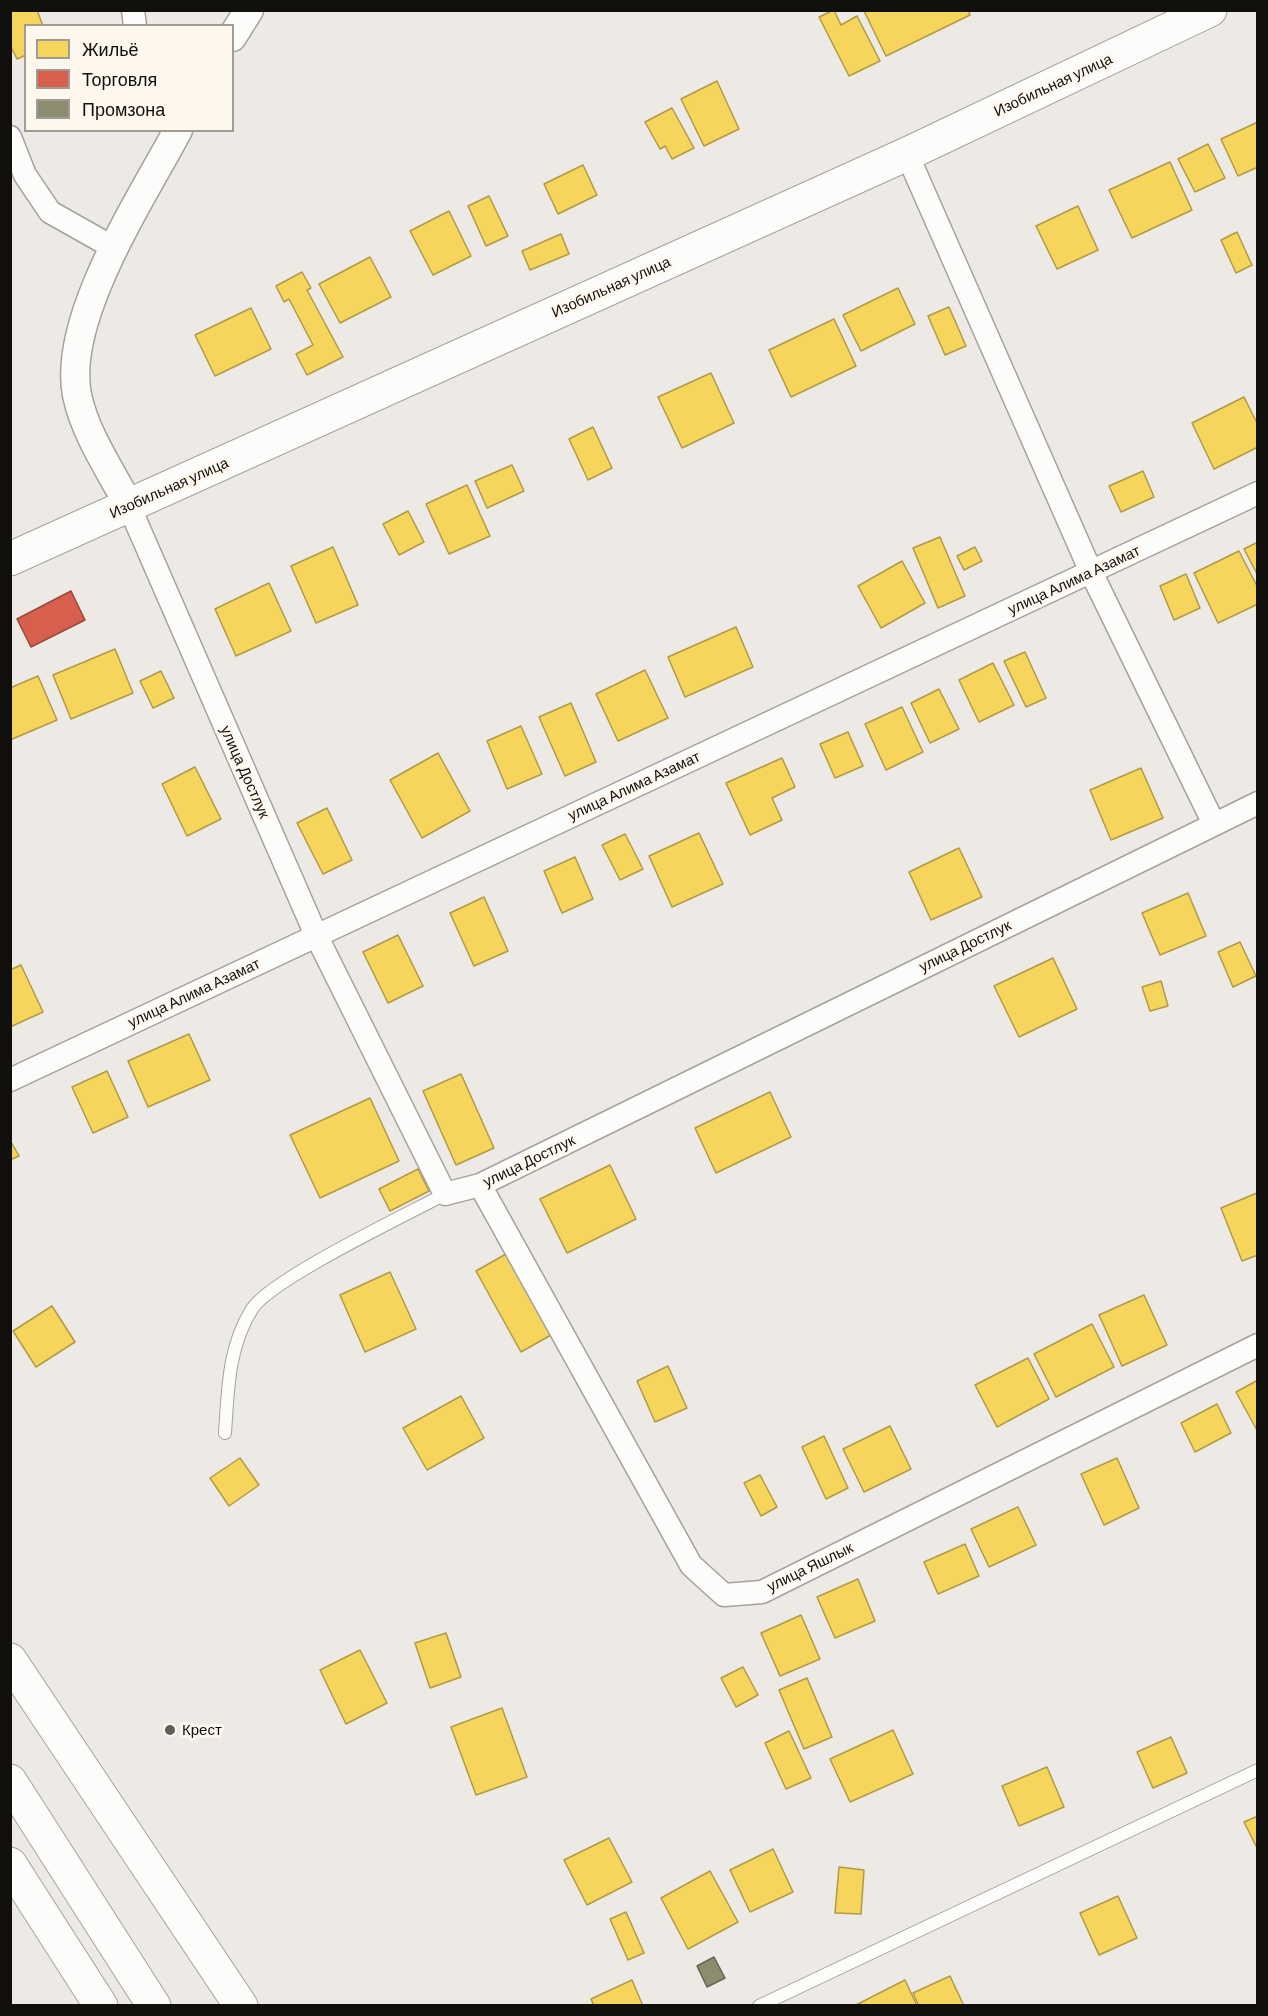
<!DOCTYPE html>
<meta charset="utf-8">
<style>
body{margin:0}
#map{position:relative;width:1268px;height:2016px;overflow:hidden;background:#ede9e4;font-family:Barlow,sans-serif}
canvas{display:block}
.frame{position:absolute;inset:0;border:12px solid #12100c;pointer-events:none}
.legend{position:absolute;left:24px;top:24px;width:210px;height:108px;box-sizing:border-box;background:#fef7ed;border:2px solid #a09b93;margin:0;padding:8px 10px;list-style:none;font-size:18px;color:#12100c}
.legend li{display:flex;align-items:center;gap:12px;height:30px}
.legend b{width:30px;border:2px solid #a09b93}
</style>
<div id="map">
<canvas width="1268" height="2016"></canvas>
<div class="frame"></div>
<ul class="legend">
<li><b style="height:16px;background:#f6d55c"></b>Жильё</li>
<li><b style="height:16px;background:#d6604d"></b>Торговля</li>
<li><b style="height:16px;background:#8c8c6e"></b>Промзона</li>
</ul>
</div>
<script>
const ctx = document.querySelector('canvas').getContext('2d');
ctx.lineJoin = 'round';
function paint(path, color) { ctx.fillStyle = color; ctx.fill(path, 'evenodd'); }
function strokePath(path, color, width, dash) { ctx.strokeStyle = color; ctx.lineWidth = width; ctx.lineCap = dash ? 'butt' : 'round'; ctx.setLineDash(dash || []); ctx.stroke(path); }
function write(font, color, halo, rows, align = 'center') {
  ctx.font = font + ' Barlow,sans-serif'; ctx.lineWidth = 6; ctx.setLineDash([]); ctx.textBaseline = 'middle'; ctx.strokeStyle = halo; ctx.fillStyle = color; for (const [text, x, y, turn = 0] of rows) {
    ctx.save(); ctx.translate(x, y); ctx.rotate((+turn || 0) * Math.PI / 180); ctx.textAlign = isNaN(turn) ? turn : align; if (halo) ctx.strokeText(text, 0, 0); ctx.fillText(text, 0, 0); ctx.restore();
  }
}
const homes = new Path2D(`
 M10,10H37L43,26H26V55L17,59L10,45Z
 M834,10L841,25L857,16L880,61L849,76L819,17Z
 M968,10L970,15L886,56L864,11Z
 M717,81L739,129L704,146L681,99Z
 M672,108L694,148L672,159L665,146L660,149L645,122Z
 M1258,122V167L1238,176L1221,139Z
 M1208,144L1225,178L1195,192L1178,159Z
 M1170,162L1192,210L1132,238L1109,190Z
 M583,165L597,195L558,214L544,184Z
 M489,196L508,236L486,246L468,206Z
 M1078,206L1098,250L1057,269L1036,226Z
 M449,211L471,256L433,275L410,231Z
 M1237,232L1252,265L1236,273L1221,240Z
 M561,234L569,254L530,270L522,251Z
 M370,257L391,297L340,323L319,284Z
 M302,272L311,288L307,290L343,357L307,375L296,354L313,345L289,299L284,302L276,286Z
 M898,288L915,324L861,351L843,315Z
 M949,307L966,346L945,355L928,316Z
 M251,308L271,349L215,376L195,335Z
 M834,319L856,366L791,397L769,350Z
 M711,373L734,423L682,448L658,397Z
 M1244,397L1258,425V447L1214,469L1192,423Z
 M593,427L612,468L588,480L569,439Z
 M512,465L524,491L487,508L475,481Z
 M1143,471L1154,497L1121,512L1109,486Z
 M467,485L490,536L449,554L426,504Z
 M408,511L424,542L399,555L383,524Z
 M940,537L965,596L938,608L913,548Z
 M1258,542V576L1244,549Z
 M333,547L358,605L316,623L291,566Z
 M975,547L982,561L964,570L957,556Z
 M1239,551L1258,588V604L1218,623L1194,573Z
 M902,561L925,603L881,628L858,586Z
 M1186,574L1200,608L1174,620L1160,586Z
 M269,583L291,631L236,656L215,609Z
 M736,627L753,667L685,697L668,657Z
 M115,649L133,693L71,719L53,675Z
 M1025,652L1046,698L1026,707L1004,661Z
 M993,663L1014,705L979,722L959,680Z
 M645,670L668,718L618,741L596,694Z
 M161,671L174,698L153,708L140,681Z
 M38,676L57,720L10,740V688Z
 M939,689L959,729L930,743L911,703Z
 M571,703L596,762L565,776L539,717Z
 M902,707L923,752L886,770L865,724Z
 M521,726L542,774L507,789L487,741Z
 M848,732L863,766L835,778L820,744Z
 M438,753L470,811L422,838L390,780Z
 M782,758L795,787L772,798L782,820L750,835L726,783Z
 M195,767L221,819L187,836L162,784Z
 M1141,768L1163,818L1111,840L1090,790Z
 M327,808L352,860L323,874L297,823Z
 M699,833L723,884L672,907L649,856Z
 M625,834L643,869L620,880L602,845Z
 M959,848L982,897L931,920L909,872Z
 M575,857L593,899L562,913L544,871Z
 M1188,893L1206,936L1160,955L1142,913Z
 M484,897L508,951L474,966L450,913Z
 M398,935L423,986L388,1003L363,952Z
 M1240,942L1256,976L1233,987L1218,952Z
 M1053,958L1077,1009L1019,1037L994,986Z
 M21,965L43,1012L10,1027V970Z
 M1161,981L1168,1006L1150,1011L1142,987Z
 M189,1034L210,1080L148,1107L128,1061Z
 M107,1071L128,1117L93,1133L72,1087Z
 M461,1074L494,1148L456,1165L423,1091Z
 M770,1092L791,1137L716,1173L695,1128Z
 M370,1098L399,1161L320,1198L290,1135Z
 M10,1140L19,1156L10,1160Z
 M610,1165L636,1219L567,1253L540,1199Z
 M418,1169L429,1191L390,1211L379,1189Z
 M1257,1193L1258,1255L1242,1261L1221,1208Z
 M506,1254L551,1335L521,1352L476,1271Z
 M390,1272L416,1329L365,1352L340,1295Z
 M1144,1295L1167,1345L1122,1366L1099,1315Z
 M52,1306L75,1342L36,1367L13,1331Z
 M1092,1324L1114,1367L1056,1397L1034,1354Z
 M1028,1358L1049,1399L997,1427L975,1385Z
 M668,1366L687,1408L655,1422L637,1381Z
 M1258,1380V1432L1236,1392Z
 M461,1396L484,1438L427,1470L403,1428Z
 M1217,1404L1231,1433L1195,1452L1181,1423Z
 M890,1426L911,1469L864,1492L843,1449Z
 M824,1436L848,1488L826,1499L802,1447Z
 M240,1458L259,1485L229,1506L210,1478Z
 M1117,1458L1139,1508L1104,1525L1081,1474Z
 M760,1475L777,1507L761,1516L744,1483Z
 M1018,1507L1036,1545L989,1567L971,1529Z
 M965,1544L979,1576L938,1594L924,1562Z
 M858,1579L875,1621L835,1638L817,1597Z
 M801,1615L820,1659L780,1676L761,1633Z
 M446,1633L461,1677L430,1688L415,1643Z
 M360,1650L387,1703L346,1724L320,1670Z
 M743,1667L758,1695L736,1707L721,1678Z
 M807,1678L832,1737L804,1749L779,1690Z
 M502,1708L527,1777L476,1795L451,1727Z
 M893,1730L913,1774L850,1802L830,1759Z
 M789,1731L811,1778L786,1789L765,1743Z
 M1171,1737L1187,1773L1153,1788L1137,1752Z
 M1047,1767L1064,1807L1019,1826L1002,1786Z
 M1258,1816V1850L1244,1822Z
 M609,1838L632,1882L587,1905L564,1860Z
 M773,1849L793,1892L750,1912L730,1870Z
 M839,1867L864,1870L861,1914L835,1913Z
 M710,1871L738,1922L688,1949L661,1898Z
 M1118,1896L1137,1938L1099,1955L1080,1913Z
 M626,1912L644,1953L628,1960L610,1919Z
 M950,1976L964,2006H919L913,1993Z
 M632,1980L643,2006H594L591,1999Z
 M905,1980L917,2006H854Z`);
const shops = new Path2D(`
 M71,591L85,620L31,647L17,619Z`);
const industry = new Path2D(`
 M714,1957L725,1978L707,1987L697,1966Z`);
const service = new Path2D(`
 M225,1433C228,1390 228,1347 252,1309C271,1279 406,1215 445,1194
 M759,2006L1258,1770`);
const minor = new Path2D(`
 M133,10L135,26
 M10,137L25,175L50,212L114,248
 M907,154L1091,572L1214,824
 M129,506L316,935L445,1194L480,1185L1258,803
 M10,1080L1258,493
 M480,1185L691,1565L724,1595L762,1592L1258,1345`);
const tertiary = new Path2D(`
 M232,37L249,10
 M129,506C111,471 85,434 77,395C62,318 142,198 178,130`);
const secondary = new Path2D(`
 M10,559L907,154L1210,10
 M10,1660L241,2006`);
const primary = new Path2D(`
 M10,1781L154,2006
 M10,1864L101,2006`);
const markers = [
 [170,1730,6,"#5f5c58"]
];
const streetNames = [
 ["Изобильная улица",1053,85,-25],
 ["Изобильная улица",611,287,-24],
 ["Изобильная улица",169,488,-24],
 ["улица Алима Азамат",1074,580,-25],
 ["улица Достлук",245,772,66],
 ["улица Алима Азамат",634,786,-25],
 ["улица Достлук",965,946,-26],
 ["улица Алима Азамат",194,993,-25],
 ["улица Достлук",529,1161,-26],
 ["улица Яшлык",810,1567,-26]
];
const poiNames = [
 ["Крест",182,1730]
];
paint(homes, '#f6d55c');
strokePath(homes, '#b29a44', 1.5);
paint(shops, '#d6604d');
strokePath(shops, '#9b483a', 1.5);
paint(industry, '#8c8c6e');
strokePath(industry, '#676751', 1.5);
strokePath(service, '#a4a29e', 14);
strokePath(minor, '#a4a29e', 25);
strokePath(tertiary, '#a4a29e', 31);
strokePath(secondary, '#a4a29e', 35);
strokePath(primary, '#a4a29e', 35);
strokePath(service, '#fcfcfb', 12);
strokePath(minor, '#fcfcfb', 22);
strokePath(tertiary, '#fcfcfb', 28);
strokePath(secondary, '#fcfcfb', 33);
strokePath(primary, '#fcfcfb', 33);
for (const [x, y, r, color] of markers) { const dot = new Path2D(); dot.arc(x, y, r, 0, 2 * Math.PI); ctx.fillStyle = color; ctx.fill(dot); strokePath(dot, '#fef7ed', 2); }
write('15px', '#12100c', '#fef7ed', streetNames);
write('15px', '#12100c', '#fef7ed', poiNames, 'left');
</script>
